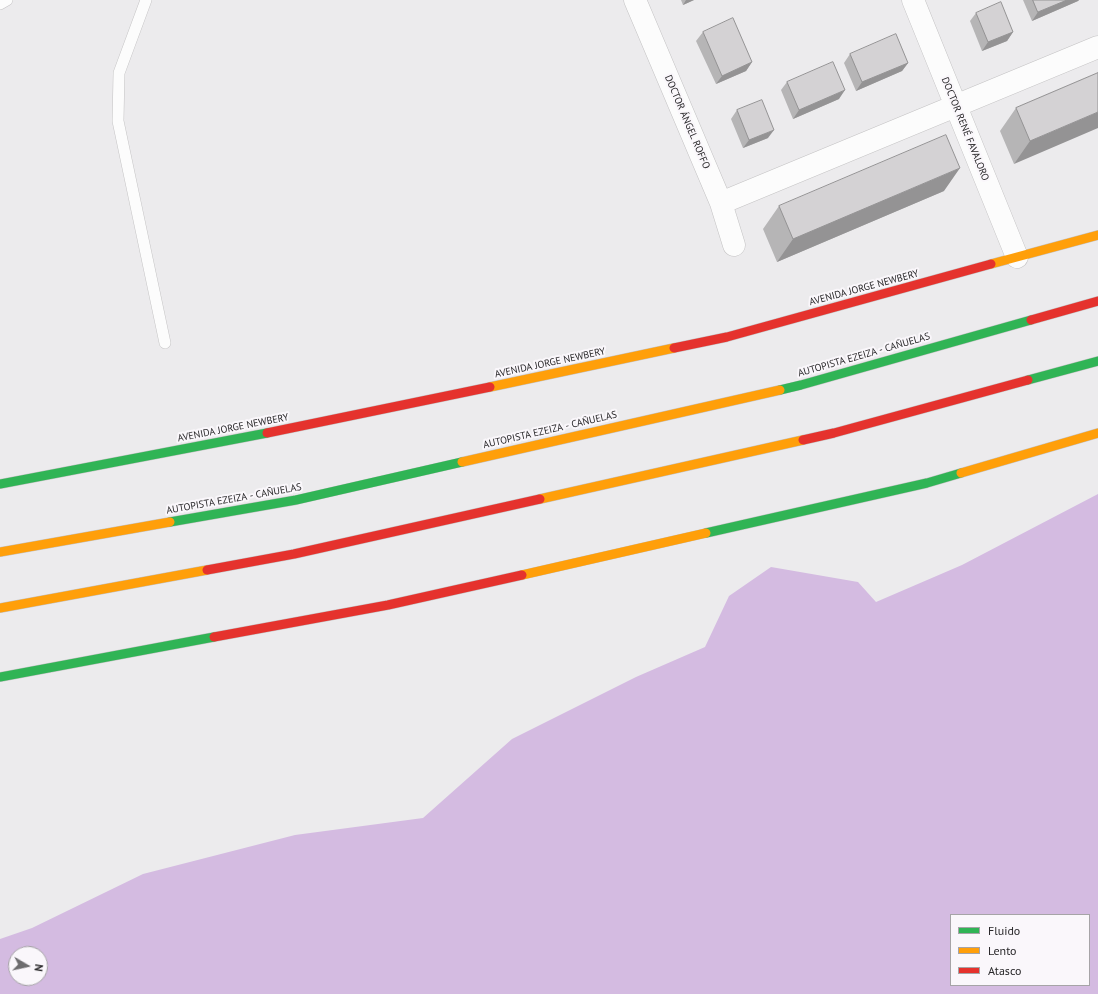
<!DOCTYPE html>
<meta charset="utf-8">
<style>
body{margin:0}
#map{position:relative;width:1098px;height:994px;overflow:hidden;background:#ecebed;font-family:"PT Sans",sans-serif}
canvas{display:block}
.legend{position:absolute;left:950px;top:914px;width:140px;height:72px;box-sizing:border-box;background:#faf7fb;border:1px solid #a6a4a7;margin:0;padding:5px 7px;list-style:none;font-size:12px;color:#282729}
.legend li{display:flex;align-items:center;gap:8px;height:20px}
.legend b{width:20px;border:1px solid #a6a4a7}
.north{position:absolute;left:8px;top:946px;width:40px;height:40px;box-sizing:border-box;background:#faf7fb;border:1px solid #a6a4a7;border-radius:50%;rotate:99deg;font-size:11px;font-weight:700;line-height:16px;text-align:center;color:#282729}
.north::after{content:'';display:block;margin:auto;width:14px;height:18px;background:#6d6c6e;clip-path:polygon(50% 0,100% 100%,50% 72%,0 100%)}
</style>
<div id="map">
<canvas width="1098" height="994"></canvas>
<ul class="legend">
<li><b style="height:5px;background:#30b455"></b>Fluido</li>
<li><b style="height:5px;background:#ff9f0a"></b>Lento</li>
<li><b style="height:5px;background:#e5322d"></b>Atasco</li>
</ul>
<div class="north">N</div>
</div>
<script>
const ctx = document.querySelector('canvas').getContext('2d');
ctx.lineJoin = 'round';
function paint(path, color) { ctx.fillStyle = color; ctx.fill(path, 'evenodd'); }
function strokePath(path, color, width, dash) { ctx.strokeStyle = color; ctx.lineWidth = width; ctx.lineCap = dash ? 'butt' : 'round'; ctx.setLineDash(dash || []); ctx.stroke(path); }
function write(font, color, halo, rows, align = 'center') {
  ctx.font = font + ' "PT Sans",sans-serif'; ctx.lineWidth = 4; ctx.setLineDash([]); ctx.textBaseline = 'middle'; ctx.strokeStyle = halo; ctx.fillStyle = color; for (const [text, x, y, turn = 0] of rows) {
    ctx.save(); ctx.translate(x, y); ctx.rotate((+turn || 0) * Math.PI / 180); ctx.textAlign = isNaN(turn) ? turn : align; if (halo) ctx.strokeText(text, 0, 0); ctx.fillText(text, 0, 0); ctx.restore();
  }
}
const forest = new Path2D(`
 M1098,494V994H0V939L32,928L143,874L295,835L423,818L512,739L636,677L705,647L729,596L771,567L858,582L876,602L962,565ZM951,915H1089V985H951ZM16,954H40V978H16Z`);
const lane = new Path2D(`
 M146,0L119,73L118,121L165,343
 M0,4L7,0`);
const street = new Path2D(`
 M635,0L721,203L734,245
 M913,0L1017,257
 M721,203L1098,47`);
const fast = new Path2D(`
 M1028,380L1098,361
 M780,390L801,385L1031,320
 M0,484L267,433
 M170,522L296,500L462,462
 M706,533L927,483L961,473
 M0,677L214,637`);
const slow = new Path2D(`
 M991,264L1098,235
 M490,387L674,348
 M462,462L780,390
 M961,473L1098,433
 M540,499L803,440
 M0,552L170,522
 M522,575L706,533
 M0,608L207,570`);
const jam = new Path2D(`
 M1031,320L1098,301
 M674,348L727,337L991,264
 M267,433L490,387
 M803,440L834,433L1028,380
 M207,570L294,554L540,499
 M214,637L388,605L522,575`);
const wall = new Path2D(`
 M681,0H694L683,5Z
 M1023,0H1079L1078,1L1032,21Z
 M976,13L1013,32L1007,41L982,51L970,21Z
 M703,32L752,62L746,71L716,84L696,41Z
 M850,54L908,63L902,71L856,91L844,63Z
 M1098,73L1014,164L1000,131L1016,108Z
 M787,82L839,99L793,119L781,90Z
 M737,110L768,138L743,148L731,119Z
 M944,191L777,262L763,229L779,206Z`);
const shadedWall = new Path2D(`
 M686,0H694L683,5Z
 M1067,0H1079L1078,1L1032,21L1038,12Z
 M1013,32L1007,41L982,51L988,42Z
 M752,62L746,71L716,84L722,76Z
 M908,63L902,71L856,91L862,82Z
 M845,90L839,99L793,119L799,110Z
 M1098,112V128L1014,164L1030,141Z
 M774,130L768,138L743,148L749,140Z
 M960,168L944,191L777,262L793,239Z`);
const building = new Path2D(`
 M1033,0H1067L1038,12Z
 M1001,2L1013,32L988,42L976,13Z
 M733,18L752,62L722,76L703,32Z
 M896,34L908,63L862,82L850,54Z
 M833,62L845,90L799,110L787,82Z
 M1098,73V112L1030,141L1016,108Z
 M762,100L774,130L749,140L737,110Z
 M946,135L960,168L793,239L779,206Z`);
const streetNames = [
 ["DOCTOR ÁNGEL ROFFO",687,122,67],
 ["DOCTOR RENÉ FAVALORO",965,129,68],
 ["AVENIDA JORGE NEWBERY",864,288,-15],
 ["AUTOPISTA EZEIZA - CAÑUELAS",864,355,-16],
 ["AVENIDA JORGE NEWBERY",550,363,-12],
 ["AVENIDA JORGE NEWBERY",233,428,-11],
 ["AUTOPISTA EZEIZA - CAÑUELAS",550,430,-13],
 ["AUTOPISTA EZEIZA - CAÑUELAS",234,499,-10]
];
paint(forest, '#d4bbe1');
strokePath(lane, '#c3c2c3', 12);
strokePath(street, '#c3c2c3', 23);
strokePath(fast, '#c3c2c3', 10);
strokePath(slow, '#c3c2c3', 10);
strokePath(jam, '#c3c2c3', 10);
strokePath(lane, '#fcfcfc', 11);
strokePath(street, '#fcfcfc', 22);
strokePath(fast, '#30b455', 9);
strokePath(slow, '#ff9f0a', 9);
strokePath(jam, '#e5322d', 9);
paint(wall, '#b6b5b6');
paint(shadedWall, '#949394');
paint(building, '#d4d2d4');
strokePath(building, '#949394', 1);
write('10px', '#282729', '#faf7fb', streetNames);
</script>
